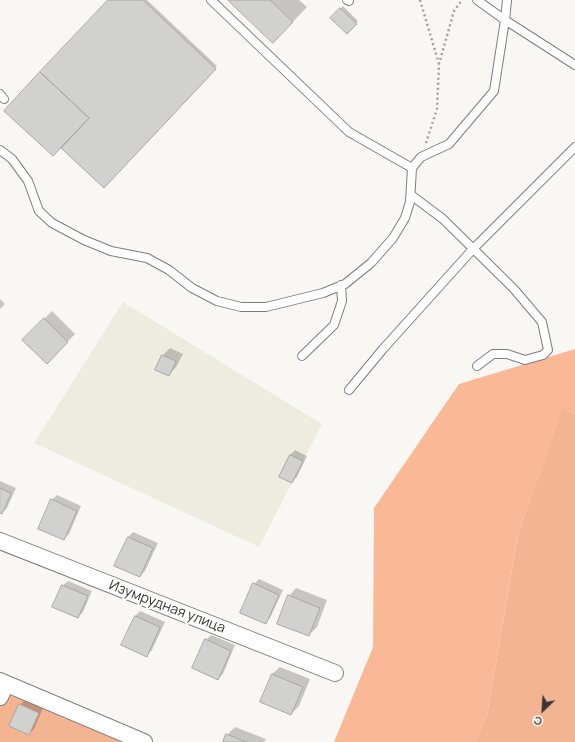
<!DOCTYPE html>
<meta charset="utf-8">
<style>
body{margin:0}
#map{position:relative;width:575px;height:742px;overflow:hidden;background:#f8f7f4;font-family:Manrope,sans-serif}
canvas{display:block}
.north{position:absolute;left:523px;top:690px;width:40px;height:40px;-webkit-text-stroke:3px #fff;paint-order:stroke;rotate:205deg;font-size:11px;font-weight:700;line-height:16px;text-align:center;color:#363634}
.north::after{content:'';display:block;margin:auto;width:14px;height:18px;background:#363634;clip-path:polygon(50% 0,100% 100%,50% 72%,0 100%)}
</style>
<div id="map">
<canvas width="575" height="742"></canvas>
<div class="north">С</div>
</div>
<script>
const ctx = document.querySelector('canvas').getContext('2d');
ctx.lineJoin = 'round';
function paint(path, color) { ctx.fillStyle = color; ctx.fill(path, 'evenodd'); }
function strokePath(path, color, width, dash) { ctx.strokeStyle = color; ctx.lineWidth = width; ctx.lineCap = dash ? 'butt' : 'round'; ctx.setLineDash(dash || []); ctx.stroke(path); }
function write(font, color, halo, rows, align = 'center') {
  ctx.font = font + ' Manrope,sans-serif'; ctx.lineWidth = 4; ctx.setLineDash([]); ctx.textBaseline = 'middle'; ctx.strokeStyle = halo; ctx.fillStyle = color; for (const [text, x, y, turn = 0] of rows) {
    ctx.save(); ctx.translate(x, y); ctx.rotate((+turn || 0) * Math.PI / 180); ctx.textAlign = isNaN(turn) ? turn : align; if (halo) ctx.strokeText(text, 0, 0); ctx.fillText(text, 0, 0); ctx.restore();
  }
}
const built = new Path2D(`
 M123,302L322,424L259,547L34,443Z`);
const green = new Path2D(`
 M562,408L575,414V742H475L487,715L518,535Z
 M0,690L125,742H0Z`);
const forest = new Path2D(`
 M575,349V414L562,409L518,535L487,715L475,742H334L373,647L374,508L459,384Z`);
const shadow = new Path2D(`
 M109,0H147L217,66L104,186L61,146Z
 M230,0H299L307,7L287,28Z
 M343,6L358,21L347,33L331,18Z
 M0,299L5,304L0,309Z
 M52,311L75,334L47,363L24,340Z
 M170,348L183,354L176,367L169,375L163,355Z
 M295,450L307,456L297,477L292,482L280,476L290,455Z
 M0,481L16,488L7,508L2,513L0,512Z
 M57,495L81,506L69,534L64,539L52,500Z
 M133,532L158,543L145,571L140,576L128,537Z
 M259,579L283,590L270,618L265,623L254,584Z
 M68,581L92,591L83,612L78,617L62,586Z
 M296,588L327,600L317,627L309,635L289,596Z
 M140,611L165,622L152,650L147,655L135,616Z
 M211,635L235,645L223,674L218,679L206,640Z
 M280,667L310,679L299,706L291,714L272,674Z
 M25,700L43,708L34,729L29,734L20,705Z
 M235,727L266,739L264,742H225L227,735Z`);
const building = new Path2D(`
 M108,0H143L216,69L104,188L61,148L89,118L40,72Z
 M228,0H270L293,22L273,43Z
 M340,8L357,24L347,34L330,18Z
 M40,72L89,118L53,156L4,111Z
 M44,318L68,342L47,364L22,340Z
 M162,355L176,361L169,376L155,370Z
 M290,455L303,461L292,483L279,477Z
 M0,488L11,493L2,514L0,513Z
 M51,499L77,511L64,540L38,529Z
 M128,537L153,548L140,577L114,566Z
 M253,583L279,595L266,624L240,613Z
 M62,585L88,596L78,618L52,607Z
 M288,595L320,608L309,636L277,624Z
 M135,616L160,627L147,657L121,645Z
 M205,639L231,651L218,680L192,668Z
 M272,674L303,687L291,715L260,702Z
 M19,704L39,713L29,735L9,726Z
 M226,734L247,742H223Z`);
const path = new Path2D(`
 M420,0L439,64
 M426,143L437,109L439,64L454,11L462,0`);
const lane = new Path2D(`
 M347,0L349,1
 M477,0L505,20L575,65
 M0,94L4,99
 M0,150L12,159L28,181L39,211L52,223L84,240L111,251L147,258L169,270L192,288L217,301L241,307H266L323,293L345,284L371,263L393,238L405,218L410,202L412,168L349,132L211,0
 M412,168L421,157L449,144L494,91L505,20L507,0
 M411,195L443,219L514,289L542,322L548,350L543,355L525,360L507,354H493L477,366
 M302,356L334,325L342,301L341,285
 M349,390L383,349L473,249L575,147`);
const street = new Path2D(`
 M0,541L335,673
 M0,681L144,742
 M0,697L6,684`);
const streetNames = [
 ["Изумрудная улица",167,607,21]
];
paint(built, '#eeece1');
paint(green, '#f3b492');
paint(forest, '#f9b996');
paint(shadow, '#0003');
paint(building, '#d1d2cf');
strokePath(building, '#a6a8a4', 1);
strokePath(lane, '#7e7e7b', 10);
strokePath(street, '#7e7e7b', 18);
strokePath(path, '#a1a09e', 2.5, [2, 3]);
strokePath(lane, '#fff', 8);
strokePath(street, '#fff', 16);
write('14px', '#363634', '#fff', streetNames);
</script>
